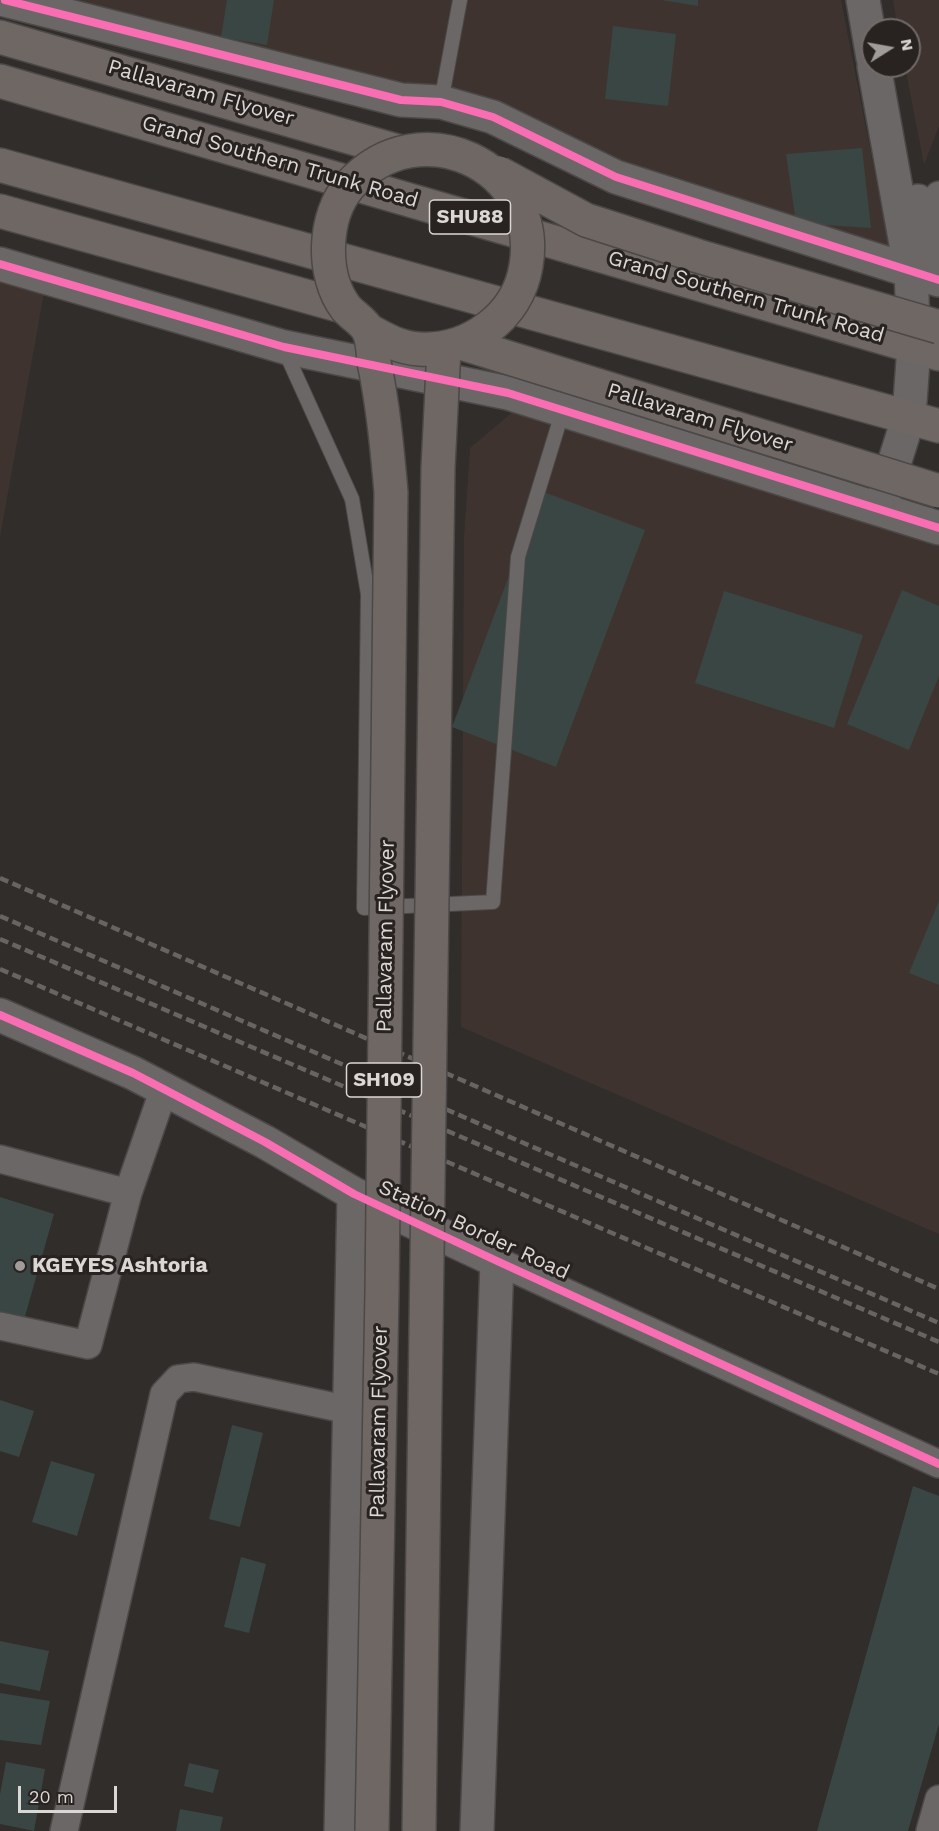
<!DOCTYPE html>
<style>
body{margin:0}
#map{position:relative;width:939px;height:1831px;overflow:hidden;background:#302d2b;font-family:"Work Sans",sans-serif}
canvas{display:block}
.north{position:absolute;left:861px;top:18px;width:60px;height:60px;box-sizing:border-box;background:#282220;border:2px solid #706a68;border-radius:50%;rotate:79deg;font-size:16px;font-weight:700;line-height:24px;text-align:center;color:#dbd7d5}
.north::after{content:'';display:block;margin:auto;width:21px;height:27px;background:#9f9c9a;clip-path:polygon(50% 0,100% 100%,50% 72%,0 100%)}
.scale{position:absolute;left:18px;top:1786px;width:99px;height:27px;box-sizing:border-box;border:3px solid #dbd7d5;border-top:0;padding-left:8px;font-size:18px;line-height:21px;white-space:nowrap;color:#dbd7d5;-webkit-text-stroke:4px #282220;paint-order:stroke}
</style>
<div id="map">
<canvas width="939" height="1831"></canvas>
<div class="north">N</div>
<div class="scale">20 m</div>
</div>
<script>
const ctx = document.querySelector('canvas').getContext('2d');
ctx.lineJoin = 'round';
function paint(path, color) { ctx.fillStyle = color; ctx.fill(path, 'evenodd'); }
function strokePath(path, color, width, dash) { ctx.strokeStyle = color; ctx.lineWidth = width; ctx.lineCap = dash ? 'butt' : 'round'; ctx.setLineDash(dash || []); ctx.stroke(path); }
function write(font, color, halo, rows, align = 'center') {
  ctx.font = font + ' "Work Sans",sans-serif'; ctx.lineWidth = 6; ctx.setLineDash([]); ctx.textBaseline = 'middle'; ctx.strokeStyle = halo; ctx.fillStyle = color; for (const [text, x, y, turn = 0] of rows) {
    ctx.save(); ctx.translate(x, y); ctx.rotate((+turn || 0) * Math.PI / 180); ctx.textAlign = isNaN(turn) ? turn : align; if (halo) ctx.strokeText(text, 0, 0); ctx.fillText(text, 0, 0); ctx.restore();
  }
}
const built = new Path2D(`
 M36,0H841L890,251L796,223Z
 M893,0H939V126L924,165L905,66H909V30H898Z
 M0,282L44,293L0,537Z
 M521,405L939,537V1234L461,1027L464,538L470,448Z`);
const building = new Path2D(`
 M227,0H274L267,45L221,37Z
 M661,0H698V6Z
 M613,26L676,34L668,106L605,99Z
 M862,148L871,228L796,223L786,154Z
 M541,491L645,530L556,767L452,727Z
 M902,590L939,606V676L909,750L847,724Z
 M724,591L863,635L834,728L695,683Z
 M939,901V985L909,973Z
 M0,1197L54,1214L22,1327L0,1319Z
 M0,1400L34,1411L19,1457L0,1451Z
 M232,1425L263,1433L240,1527L209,1519Z
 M51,1461L95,1474L77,1536L32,1522Z
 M913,1486L939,1496V1724L908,1831H817Z
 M241,1557L266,1564L249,1633L224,1627Z
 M0,1641L49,1651L40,1691L0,1683Z
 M0,1693L50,1701L41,1745L0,1740Z
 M6,1762L45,1769L34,1831L0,1824V1794Z
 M189,1763L219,1770L213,1793L184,1786Z
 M180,1809L223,1817L220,1831H176Z`);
const lane = new Path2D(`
 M441,102L460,0
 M284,349L352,499L368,594L364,908L493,902L518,557L563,410`);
const street = new Path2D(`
 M925,239L939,195
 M0,1159L128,1193
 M497,1261L939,1464
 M0,1326L88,1345L128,1193L164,1089
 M64,1831L164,1394L178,1379L194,1377L349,1410
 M930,1831L939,1799`);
const secondary = new Path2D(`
 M5,0L401,100L441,102L493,117L616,177L939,280
 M863,0L873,58
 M874,66L911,272L914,346L909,416L882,502
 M918,201L925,239L939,255
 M0,264L284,347L508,393L939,528
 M0,1015L133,1073L265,1142L354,1194L497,1261L477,1831
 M341,1831L354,1194`);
const primary = new Path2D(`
 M0,37L401,152
 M0,81L939,354
 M0,165L939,426
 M0,211L345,307`);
const rail = new Path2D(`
 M0,878L939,1289
 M0,916L939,1323
 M0,939L939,1342
 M0,969L939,1374`);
const primaryBridge = new Path2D(`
 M499,173L586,220L698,256L939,327
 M368,330C384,339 400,348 419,349C469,352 518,317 526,266C543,166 419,108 350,185C323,216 321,275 346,308C352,315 364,322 368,330C373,339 373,353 374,362C383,405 387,447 391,492L382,1291L372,1831
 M461,343L939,491
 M419,1831L438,468L444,348`);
const cycleway = new Path2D(`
 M5,0L401,100L441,102L493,117L616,177L939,280
 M0,264L284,347L508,393L939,528
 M0,1015L133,1073L265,1142L354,1194L497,1261L939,1464`);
const markers = [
 [20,1266,6,"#9f9c9a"]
];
const shields = [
 [470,217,81],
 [384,1080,75]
];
const shieldNames = [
 ["SHU88",470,217],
 ["SH109",384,1080]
];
const streetNames = [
 ["Pallavaram Flyover",201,93,16],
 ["Grand Southern Trunk Road",280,162,16],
 ["Grand Southern Trunk Road",746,297,16],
 ["Pallavaram Flyover",700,418,17],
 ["Pallavaram Flyover",386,936,-89],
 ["Station Border Road",474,1230,25],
 ["Pallavaram Flyover",379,1422,-89]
];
const poiNames = [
 ["KGEYES Ashtoria",32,1266]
];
paint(built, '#3e332e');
paint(building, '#3a4644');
strokePath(lane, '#4b4847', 16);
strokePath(street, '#4b4847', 30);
strokePath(secondary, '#4b4847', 36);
strokePath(primary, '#4b4847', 36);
strokePath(lane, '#6a6766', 14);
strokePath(street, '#6a6766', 27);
strokePath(secondary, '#6a6766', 33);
strokePath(primary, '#6f6763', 33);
strokePath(rail, '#676462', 4.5, [9, 4.5]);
strokePath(primaryBridge, '#4b4847', 36, []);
strokePath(primaryBridge, '#6f6763', 33);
strokePath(cycleway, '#f96db3', 8);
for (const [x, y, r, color] of markers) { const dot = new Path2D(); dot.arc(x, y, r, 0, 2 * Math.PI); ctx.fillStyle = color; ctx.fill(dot); strokePath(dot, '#282220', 2); }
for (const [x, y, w] of shields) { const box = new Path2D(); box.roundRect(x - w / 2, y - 17, w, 34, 4.5); ctx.fillStyle = '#282220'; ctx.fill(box); strokePath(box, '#dbd7d5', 1.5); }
write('bold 20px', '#dbd7d5', null, shieldNames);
write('21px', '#dbd7d5', '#282220', streetNames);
write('bold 21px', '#dbd7d5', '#282220', poiNames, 'left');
</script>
